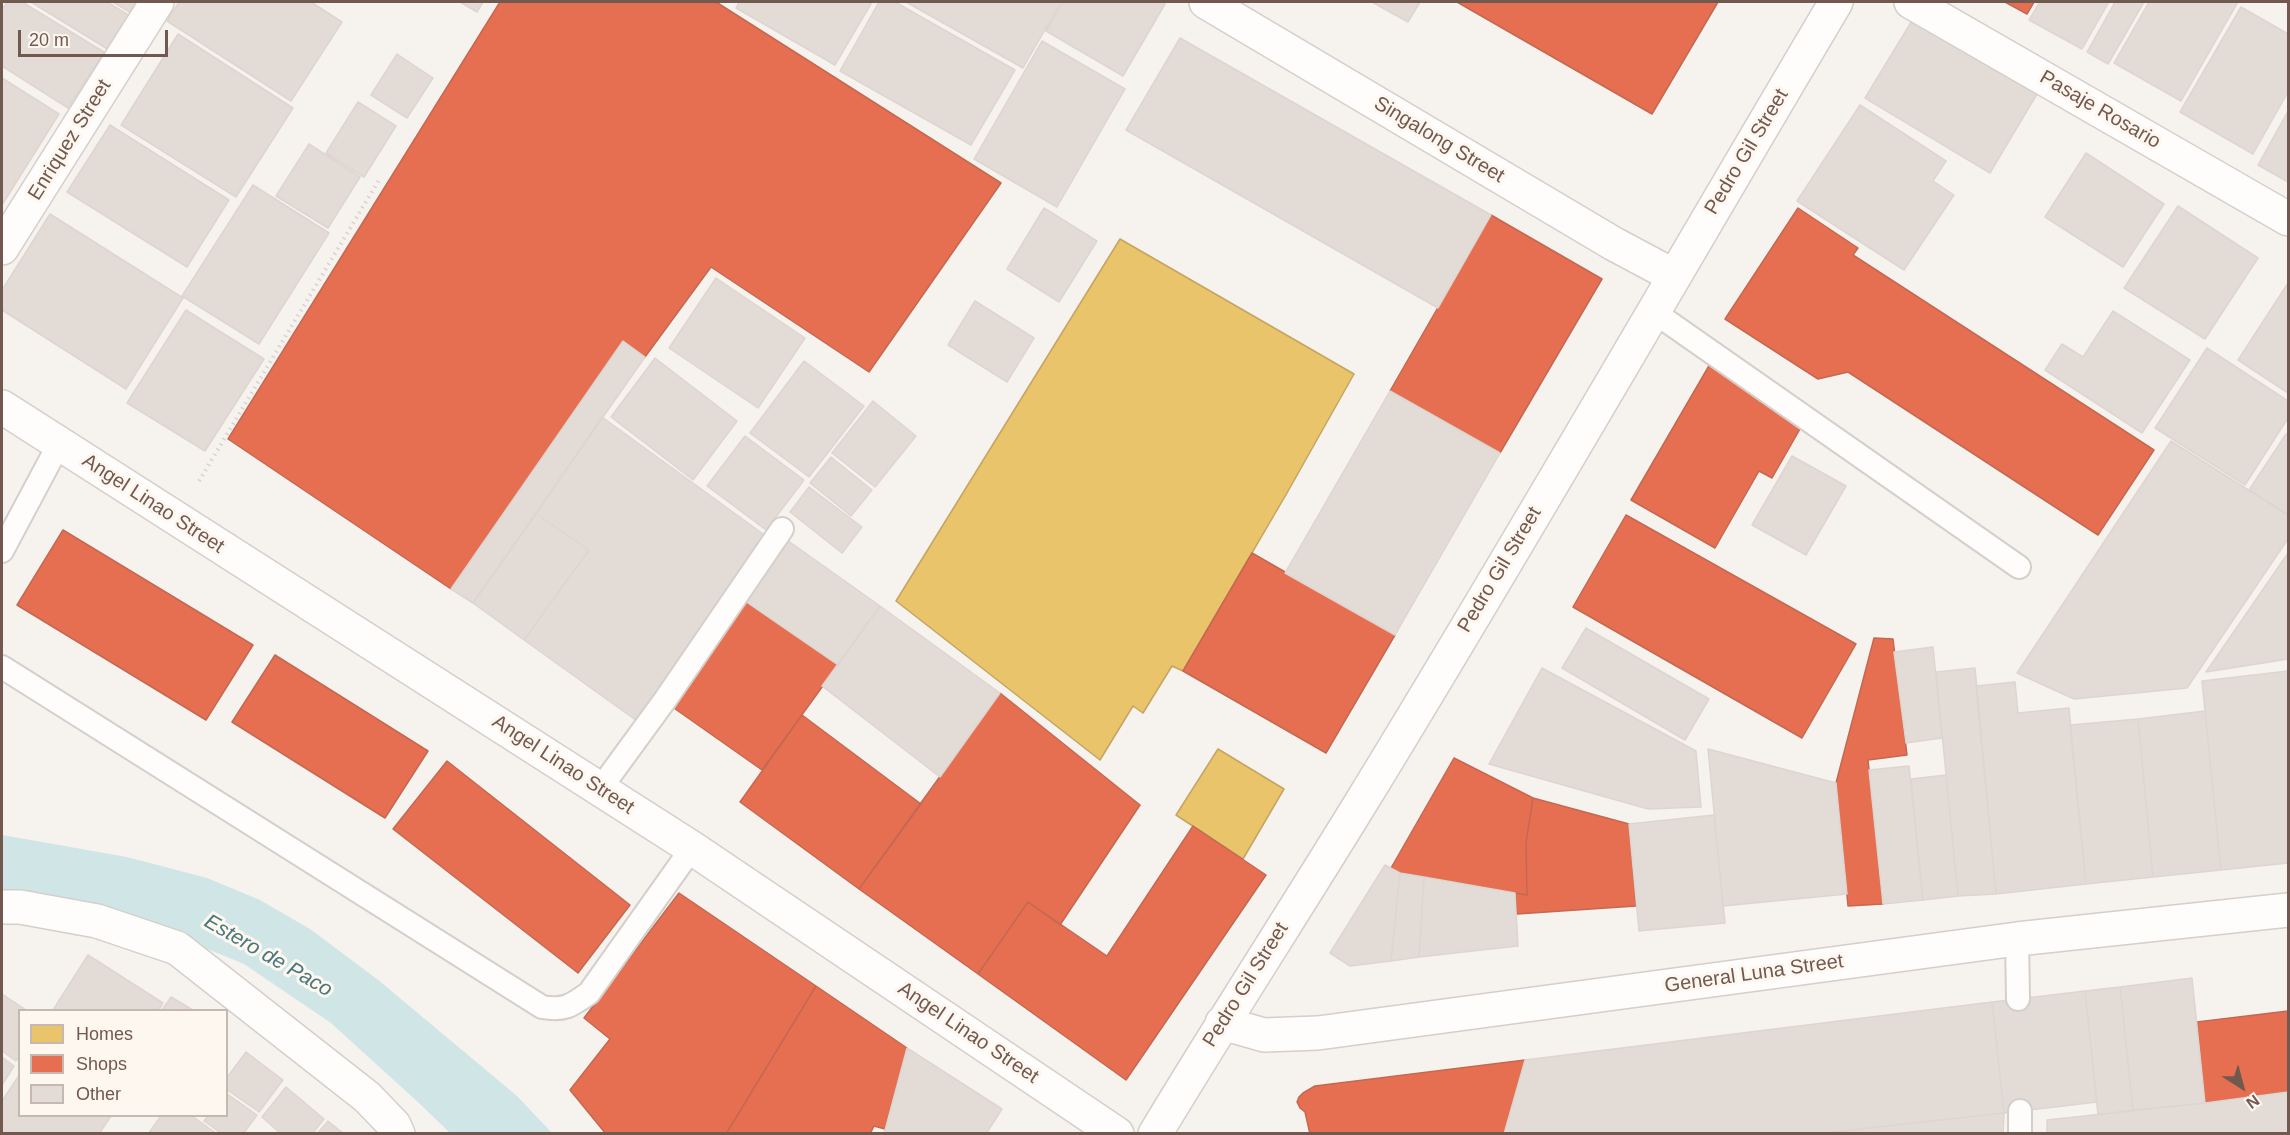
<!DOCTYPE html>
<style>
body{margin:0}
#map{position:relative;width:2290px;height:1135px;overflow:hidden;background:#f6f2ee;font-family:Helvetica,sans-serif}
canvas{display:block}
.frame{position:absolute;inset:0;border:3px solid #725950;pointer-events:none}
.legend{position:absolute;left:18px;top:1009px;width:210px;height:108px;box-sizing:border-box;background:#fdf7f0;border:2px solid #c5b8b0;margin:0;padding:8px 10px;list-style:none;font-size:18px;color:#725950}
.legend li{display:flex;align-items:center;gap:12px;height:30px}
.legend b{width:30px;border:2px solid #c5b8b0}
.north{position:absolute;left:2212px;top:1057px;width:60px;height:60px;-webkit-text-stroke:4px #fdf7f0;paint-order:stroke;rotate:144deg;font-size:16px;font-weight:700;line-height:24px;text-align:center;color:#725950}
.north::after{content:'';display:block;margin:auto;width:21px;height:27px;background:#725950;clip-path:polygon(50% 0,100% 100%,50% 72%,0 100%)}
.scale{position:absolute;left:18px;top:30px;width:150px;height:27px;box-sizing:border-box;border:3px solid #725950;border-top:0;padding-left:8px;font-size:18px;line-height:21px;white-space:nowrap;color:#725950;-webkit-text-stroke:4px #fdf7f0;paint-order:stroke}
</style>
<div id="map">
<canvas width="2290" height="1135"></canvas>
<div class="frame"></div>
<ul class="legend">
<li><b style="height:16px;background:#e9c46a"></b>Homes</li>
<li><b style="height:16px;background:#e76f51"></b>Shops</li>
<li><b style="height:16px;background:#e3dbd5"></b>Other</li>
</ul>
<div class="north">N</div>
<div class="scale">20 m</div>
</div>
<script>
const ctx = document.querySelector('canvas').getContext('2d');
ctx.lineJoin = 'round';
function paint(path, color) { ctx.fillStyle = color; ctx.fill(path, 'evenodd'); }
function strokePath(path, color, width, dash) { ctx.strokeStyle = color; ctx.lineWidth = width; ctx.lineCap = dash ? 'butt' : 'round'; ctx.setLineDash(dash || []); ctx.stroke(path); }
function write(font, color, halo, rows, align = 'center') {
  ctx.font = font + ' Helvetica,sans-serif'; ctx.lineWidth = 6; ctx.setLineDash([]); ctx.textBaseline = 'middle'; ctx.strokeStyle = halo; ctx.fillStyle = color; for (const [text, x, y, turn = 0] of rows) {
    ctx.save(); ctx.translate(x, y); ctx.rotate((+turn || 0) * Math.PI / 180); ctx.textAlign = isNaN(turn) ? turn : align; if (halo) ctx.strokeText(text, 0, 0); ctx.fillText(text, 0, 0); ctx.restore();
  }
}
const water = new Path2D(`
 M2,835L127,857L207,878L260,900L310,929L377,979L517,1096L552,1133H450L420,1104L331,1023L244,964L149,925L2,899Z`);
const homes = new Path2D(`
 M1120,239L1354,374L1287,493L1183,671L1172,666L1143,713L1133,706L1100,760L896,601Z
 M1218,749L1284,789L1243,859L1176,815Z`);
const shops = new Path2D(`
 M500,2H716L1001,183L869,372L711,267L645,357L623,341L451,589L228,439Z
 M1457,2H1718L1652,114Z
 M2005,2H2034L2027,14Z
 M1798,208L1858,248L1853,255L2154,450L2098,535L1848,372L1818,379L1725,319Z
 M1491,215L1602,279L1500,453L1390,391Z
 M1710,364L1804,422L1772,478L1759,471L1715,548L1631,500Z
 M1626,515L1856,644L1802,738L1573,607Z
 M63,530L253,645L206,720L17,605Z
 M1252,553L1395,635L1326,753L1183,671Z
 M745,601L838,665L762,770L671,706Z
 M1874,638L1893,639L1907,755L1868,760L1883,904L1848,906L1836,783Z
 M275,655L428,751L385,818L232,722Z
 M1000,693L1140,805L1060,925L1028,902L978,974L859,889Z
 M802,715L921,804L859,889L740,802Z
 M1454,758L1533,798L1526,843L1527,895L1400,873L1391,868Z
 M447,761L630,905L578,973L393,829Z
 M1533,798L1629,824L1636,906L1517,914L1515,893L1527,895L1526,843Z
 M1193,826L1266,875L1126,1080L978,974L1028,902L1107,956Z
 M679,893L816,986L726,1134H606L570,1090L610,1039L584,1018Z
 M816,986L907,1048L885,1129L874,1126L870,1134H726Z
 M2288,1011V1092L2205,1103L2197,1022Z
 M1525,1060L1504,1134H1310L1305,1112L1300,1108L1297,1102L1299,1097L1303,1093L1315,1086Z`);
const building = new Path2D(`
 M7,2H22L104,52L68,108L2,66V10Z
 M31,2H107L130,16L109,50Z
 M113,2H141L133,14Z
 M179,2H311L342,22L291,101L167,21Z
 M460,2H483L477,12Z
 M739,2H872L835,65L736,8Z
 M879,2H895L1015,70L971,145L840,71Z
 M906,2H1061L1023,68Z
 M1063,2H1161L1165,4L1123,76L1046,31Z
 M1372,2H1420L1408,22Z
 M2040,2H2109L2082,49L2029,20Z
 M2115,2H2144L2108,64L2087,52Z
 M2149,2H2238L2181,101L2114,63Z
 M2241,7L2288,34V92L2253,154L2180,112Z
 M1913,19L2037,94L1990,173L1865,98Z
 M178,34L293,108L236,197L121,125Z
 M1180,38L1491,215L1438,308L1126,130Z
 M1042,41L1125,89L1057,207L974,159Z
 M397,54L433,78L407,118L371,95Z
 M2,78L59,114L2,205Z
 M358,102L396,126L364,177L326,153Z
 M1860,105L1946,161L1933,181L1954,195L1904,270L1797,201Z
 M2288,111V182L2258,165Z
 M110,125L229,200L187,267L67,192Z
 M309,144L360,177L328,228L276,196Z
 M2086,153L2164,204L2123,267L2045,217Z
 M253,185L329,233L259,344L182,296Z
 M2178,206L2258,258L2205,339L2124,288Z
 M1044,208L1097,241L1059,302L1007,269Z
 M50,214L183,298L126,389L2,310V290Z
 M716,278L805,338L758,408L669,348Z
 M2288,283V393L2238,360Z
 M975,301L1034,338L1007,382L948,345Z
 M186,310L264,359L205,451L127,403Z
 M2113,311L2190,360L2142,433L2045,370L2062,344L2083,357Z
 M623,341L645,357L473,603L451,589Z
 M2207,348L2288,401V418L2245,485L2155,428Z
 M655,358L737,421L693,480L611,417Z
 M804,361L864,406L809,477L750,433Z
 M1390,391L1500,453L1395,635L1285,573Z
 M873,401L916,436L875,487L832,453Z
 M602,417L770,539L637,721L524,640L589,550L536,514Z
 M2286,434L2288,436V515L2249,490Z
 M745,436L804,480L766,530L707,486Z
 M2171,441L2288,515V539L2187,688L2074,699L2017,673Z
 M1792,456L1846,486L1806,555L1752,525Z
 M831,457L872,490L851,516L810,483Z
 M809,487L862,527L842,553L790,512Z
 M536,514L589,550L524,640L473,603Z
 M787,540L880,606L838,665L745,601Z
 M2288,553V659L2206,672Z
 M880,606L1000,693L940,777L822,686Z
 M1586,628L1709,699L1685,740L1562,668Z
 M1933,647L1942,738L1906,743L1894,652Z
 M1542,668L1696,751L1701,807L1648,809L1489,764Z
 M1975,668L1996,894L1958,896L1936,672Z
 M2288,671V863L2221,870L2202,681Z
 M2015,682L2018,713L2069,708L2086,884L1996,894L1976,686Z
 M2205,711L2221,870L2153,877L2138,719Z
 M2138,719L2153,877L2086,884L2070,725Z
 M1708,749L1836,783L1847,894L1723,906Z
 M1909,766L1923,900L1883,904L1869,770Z
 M1946,775L1958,896L1923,900L1911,779Z
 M1714,815L1725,923L1639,931L1629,824Z
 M1385,865L1400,873L1391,961L1350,966L1330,953Z
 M1400,873L1424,877L1419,957L1391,961Z
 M1424,877L1515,893L1518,946L1419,957Z
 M88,955L163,1003L159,1010H53Z
 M2192,978L2205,1103L2133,1110L2120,987Z
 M2120,987L2133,1110L2098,1115L2085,991Z
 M2085,991L2097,1102L2004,1113L1992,1002Z
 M2,994L26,1010H20V1056L16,1061L2,1051Z
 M171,997L193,1010H162Z
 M1992,1002L2004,1113L1815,1134H1504L1525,1060Z
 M907,1048L1002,1109L986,1134H884Z
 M246,1052L283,1080L259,1112L226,1089V1079Z
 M2,1057L14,1066L2,1085Z
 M20,1074V1116H111L99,1134H2V1101Z
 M286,1087L324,1119L312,1134H281L262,1117Z
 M2288,1092V1134H2047V1120L2205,1103Z
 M226,1093L257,1115L243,1134H222L204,1121L208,1116H226Z
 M2004,1113L2003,1134H1815Z
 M161,1116H192L217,1134H148Z
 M328,1121L344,1134H317Z`);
const path = new Path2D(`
 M199,481L379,180`);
const service = new Path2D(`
 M1654,312L2019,567
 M2,551L59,444
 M2,667L542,1007C564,1011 571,1006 589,993L692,848
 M600,789L665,700L782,529
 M2017,939L2018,999
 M2020,1111V1134`);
const pedestrian = new Path2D(`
 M2,907H20L97,921L177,948L367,1097L394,1125L398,1134`);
const minor = new Path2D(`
 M1206,2L1614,244L1674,276
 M1911,2L2288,219
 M2,248L157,2`);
const secondary = new Path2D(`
 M2,407L692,848L1117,1134
 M1222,1023L1264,1035L1318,1033L2017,939L2288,910
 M1155,1134C1223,1021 1294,912 1362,801C1524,537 1678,268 1836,2`);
const streetNames = [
 ["Pasaje Rosario",2100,110,30],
 ["Enriquez Street",70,140,-58],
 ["Singalong Street",1439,140,31],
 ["Pedro Gil Street",1747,152,-59],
 ["Angel Linao Street",153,504,33],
 ["Pedro Gil Street",1500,570,-59],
 ["Angel Linao Street",563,765,33],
 ["General Luna Street",1754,974,-8],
 ["Pedro Gil Street",1246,985,-58],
 ["Angel Linao Street",968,1033,34]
];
const waterNames = [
 ["Estero de Paco",268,956,30]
];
paint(water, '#d0e5e6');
paint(homes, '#e9c46a');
strokePath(homes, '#c5a462', 1.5);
paint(shops, '#e76f51');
strokePath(shops, '#c46851', 1.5);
paint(building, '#e3dbd5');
strokePath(building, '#dfd5d0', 1.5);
strokePath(service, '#d5cfcc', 26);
strokePath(pedestrian, '#d5cfcc', 36);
strokePath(minor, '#d5cfcc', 36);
strokePath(secondary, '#d6ceca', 36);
strokePath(path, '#d9d2d0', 4, [1.5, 4.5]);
strokePath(service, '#fefdfc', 22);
strokePath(pedestrian, '#fefdfc', 33);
strokePath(minor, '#fefdfc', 33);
strokePath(secondary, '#fefdfc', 33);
write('20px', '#725950', '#fdf7f0', streetNames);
write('italic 21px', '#48787c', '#fdf7f0', waterNames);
</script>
